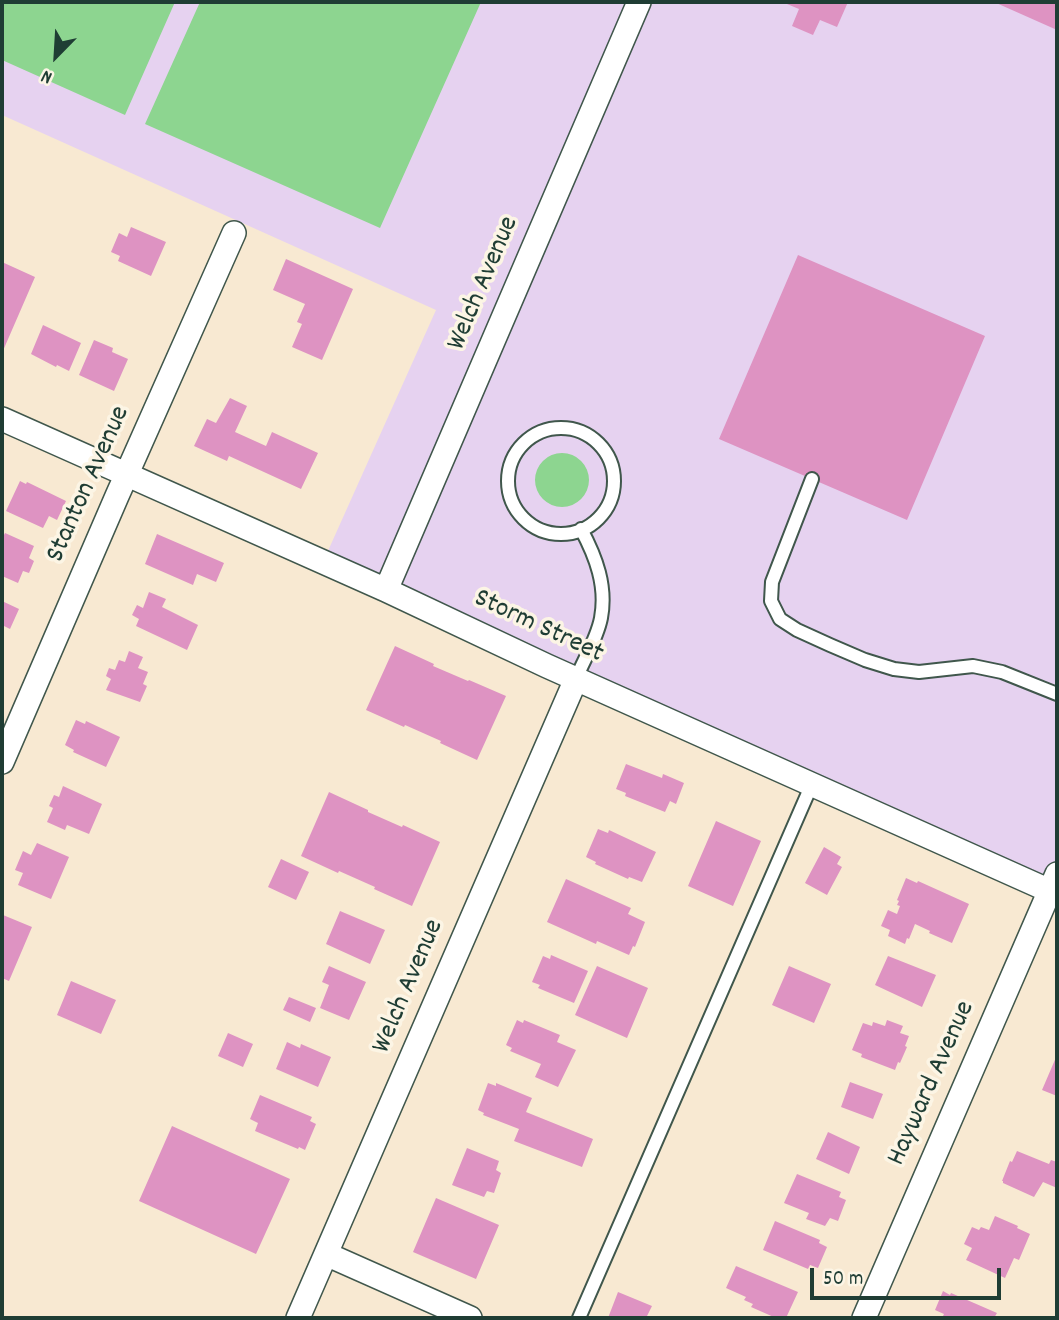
<!DOCTYPE html>
<style>
body{margin:0}
#map{position:relative;width:1059px;height:1320px;overflow:hidden;background:#f8e9d2;font-family:Dekko,sans-serif}
canvas{display:block}
.frame{position:absolute;inset:0;border:4px solid #1f3d34;pointer-events:none}
.north{position:absolute;left:21px;top:21px;width:70px;height:70px;-webkit-text-stroke:5px #fcf5e5;paint-order:stroke;rotate:204deg;font-size:19px;font-weight:700;line-height:28px;text-align:center;color:#1f3d34}
.north::after{content:'';display:block;margin:auto;width:24px;height:32px;background:#1f3d34;clip-path:polygon(50% 0,100% 100%,50% 72%,0 100%)}
.scale{position:absolute;left:810px;top:1268px;width:191px;height:32px;box-sizing:border-box;border:4px solid #1f3d34;border-top:0;padding-left:9px;font-size:21px;line-height:24px;white-space:nowrap;color:#1f3d34;-webkit-text-stroke:5px #fcf5e5;paint-order:stroke}
</style>
<div id="map">
<canvas width="1059" height="1320"></canvas>
<div class="frame"></div>
<div class="north">N</div>
<div class="scale">50 m</div>
</div>
<script>
const ctx = document.querySelector('canvas').getContext('2d');
ctx.lineJoin = 'round';
function paint(path, color) { ctx.fillStyle = color; ctx.fill(path, 'evenodd'); }
function strokePath(path, color, width, dash) { ctx.strokeStyle = color; ctx.lineWidth = width; ctx.lineCap = dash ? 'butt' : 'round'; ctx.setLineDash(dash || []); ctx.stroke(path); }
function write(font, color, halo, rows, align = 'center') {
  ctx.font = font + ' Dekko,sans-serif'; ctx.lineWidth = 7; ctx.setLineDash([]); ctx.textBaseline = 'middle'; ctx.strokeStyle = halo; ctx.fillStyle = color; for (const [text, x, y, turn = 0] of rows) {
    ctx.save(); ctx.translate(x, y); ctx.rotate((+turn || 0) * Math.PI / 180); ctx.textAlign = isNaN(turn) ? turn : align; if (halo) ctx.strokeText(text, 0, 0); ctx.fillText(text, 0, 0); ctx.restore();
  }
}
const built = new Path2D(`
 M2,2H1057V874L1050,891L323,562L436,310L2,115Z`);
const green = new Path2D(`
 M2,2H175L125,115L2,60Z
 M200,2H481L380,228L145,124Z
 M535 480a27 27 0 1 1 54 0a27 27 0 1 1-54 0Z`);
const building = new Path2D(`
 M788,2H848L837,27L820,20L813,35L792,26L799,9L787,4Z
 M994,2H1057V30Z
 M131,227L166,242L151,276L118,261L120,256L111,252L119,233L127,237Z
 M798,255L985,336L907,520L719,439Z
 M286,259L353,289L322,360L292,347L302,324L297,322L305,304L273,290Z
 M2,262L35,277L2,353Z
 M43,325L81,343L69,371L57,365L56,367L31,354Z
 M94,340L113,348L112,352L128,359L114,391L79,375Z
 M230,398L247,406L235,432L266,446L272,432L318,453L301,489L229,456L227,461L194,446L207,419L216,423Z
 M20,481L26,484L27,482L66,501L57,520L49,516L43,528L6,511Z
 M5,533L34,546L29,558L34,561L29,573L23,571L18,583L2,576V539Z
 M157,534L224,563L216,582L197,574L193,585L145,564Z
 M149,592L166,599L162,607L198,625L187,650L136,626L139,619L132,615L137,605L143,608Z
 M2,601L19,609L10,629L2,625Z
 M395,646L434,664L433,666L468,681L469,680L506,696L477,760L440,743L441,741L405,725L404,727L366,710Z
 M129,651L143,657L138,668L148,672L143,684L147,686L140,702L106,690L111,679L106,676L109,668L115,670L119,660L125,662Z
 M76,720L85,724L86,721L120,737L106,767L73,752L74,750L65,745Z
 M626,764L662,778L663,774L684,783L676,804L670,801L665,812L625,796L626,793L616,789Z
 M63,786L102,804L89,834L67,825L65,830L47,822L53,808L49,806L54,795L59,797Z
 M329,792L368,810V812L402,827L403,825L440,842L412,906L374,889L375,887L339,871L338,873L301,856Z
 M716,821L761,841L733,906L688,886Z
 M598,829L608,833L609,830L656,852L642,882L629,877L628,879L595,864L596,862L586,857Z
 M37,843L69,857L51,899L18,885L23,873L15,870L23,851L31,855Z
 M824,847L841,857L837,864L842,867L827,895L805,883Z
 M281,859L309,872L296,900L268,887Z
 M906,878L917,883L918,881L969,904L952,943L929,933L930,931L915,924L909,939L907,938L905,944L888,936L890,930L881,926L888,910L897,914L900,906L897,905L899,901L897,900Z
 M566,879L631,908L628,914L645,922L635,947L633,946L629,955L597,941L596,944L547,922Z
 M340,911L385,930L370,964L326,944Z
 M3,915L32,927L9,981L2,978V918Z
 M551,955L588,971L574,1003L538,988L540,985L532,982L543,956L550,959Z
 M888,956L936,975L922,1007L875,985Z
 M329,966L366,982L349,1020L320,1008L329,985L322,982Z
 M597,966L648,988L627,1038L575,1015Z
 M789,966L831,984L814,1023L772,1005Z
 M71,981L116,1000L101,1034L57,1015Z
 M289,997L316,1008L310,1022L283,1010Z
 M517,1020L523,1023L524,1020L560,1035L557,1042L576,1050L558,1087L535,1077L541,1064L510,1051L512,1048L506,1045Z
 M887,1020L903,1026L900,1033L909,1036L905,1046L907,1047L900,1063L898,1062L895,1070L861,1057L862,1054L852,1050L863,1023L872,1026L873,1022L885,1026Z
 M228,1033L253,1044L243,1067L218,1056Z
 M287,1042L300,1048L301,1044L331,1057L318,1087L276,1069Z
 M1057,1055V1096L1042,1090Z
 M850,1082L883,1094L873,1119L841,1107Z
 M488,1083L496,1086V1083L532,1098L526,1112L593,1139L582,1167L514,1141L519,1129L483,1115L484,1113L478,1110Z
 M260,1095L312,1117L310,1121L316,1124L305,1150L299,1147L298,1149L255,1131L258,1123L250,1119Z
 M172,1126L290,1179L256,1254L139,1201Z
 M828,1132L860,1147L849,1174L816,1159Z
 M467,1148L499,1161L496,1170L501,1173L494,1193L487,1191L484,1197L452,1185Z
 M1017,1151L1049,1164L1051,1160L1057,1162V1188L1043,1182L1034,1197L1003,1183V1181H1002L1010,1161L1012,1162Z
 M797,1174L841,1192L839,1197L846,1200L838,1221L830,1218L825,1226L806,1219L809,1213L784,1203Z
 M436,1198L499,1225L476,1279L413,1252Z
 M995,1216L1018,1226L1017,1228L1030,1234L1019,1260L1014,1258L1005,1278L966,1260L972,1248L964,1244L972,1227L979,1230L981,1227L989,1230Z
 M775,1221L820,1240L819,1243L827,1247L818,1268L810,1265L808,1269L763,1250Z
 M736,1266L798,1292L786,1318H776L751,1307L753,1304L744,1300L746,1297L726,1288Z
 M943,1291L950,1295L951,1293L997,1313L994,1318H942L944,1314L935,1310Z
 M618,1292L652,1306L646,1318H608Z`);
const service = new Path2D(`
 M508 481a53 53 0 1 1 106 0a53 53 0 1 1-106 0Z
 M812,479L772,582L771,601L780,619L797,630L830,645L865,660L894,669L919,672L973,666L1002,672L1057,694
 M576,679C584,659 597,639 601,618C607,586 596,557 581,529
 M579,1318L812,784`);
const minor = new Path2D(`
 M2,419L386,590L547,666L1050,891
 M386,590L639,2
 M2,762L117,496L234,233
 M326,1254L470,1318
 M298,1318L576,679
 M864,1318L1057,874`);
const streetNames = [
 ["Welch Avenue",485,284,-67],
 ["Stanton Avenue",90,485,-66],
 ["Storm Street",538,628,25],
 ["Welch Avenue",410,987,-67],
 ["Hayward Avenue",933,1084,-66]
];
paint(built, '#e6d2f0');
paint(green, '#8dd590');
paint(building, '#de93c2');
strokePath(service, '#40574c', 16);
strokePath(minor, '#40574c', 26);
strokePath(service, '#fff', 12);
strokePath(minor, '#fff', 23);
write('28px', '#1f3d34', '#fcf5e5', streetNames);
</script>
